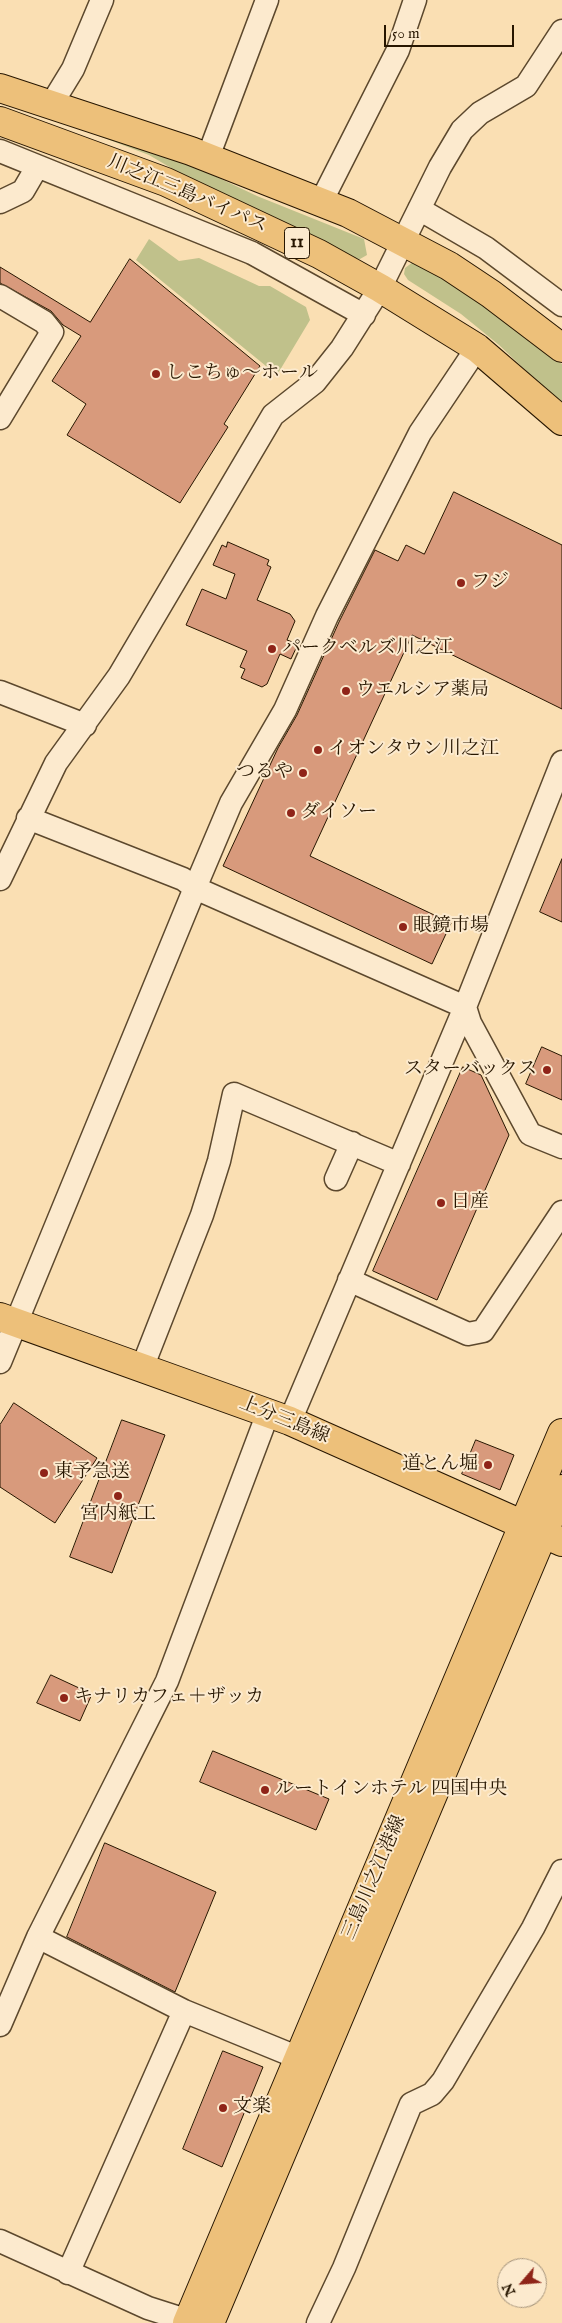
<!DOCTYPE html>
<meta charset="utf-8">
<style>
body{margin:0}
#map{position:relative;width:562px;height:2323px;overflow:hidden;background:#fadfb3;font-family:"IM FELL English",serif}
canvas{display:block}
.north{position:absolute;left:497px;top:2258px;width:50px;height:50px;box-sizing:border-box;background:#fceace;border:1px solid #a7957c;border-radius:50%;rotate:243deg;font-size:14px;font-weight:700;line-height:20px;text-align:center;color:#271600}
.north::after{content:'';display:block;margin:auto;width:18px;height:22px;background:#8f2418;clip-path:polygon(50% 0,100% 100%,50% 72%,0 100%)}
.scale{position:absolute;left:384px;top:25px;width:130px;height:22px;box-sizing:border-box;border:2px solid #271600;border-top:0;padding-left:6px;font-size:15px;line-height:18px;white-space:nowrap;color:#271600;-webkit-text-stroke:4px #fceace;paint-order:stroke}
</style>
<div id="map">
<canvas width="562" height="2323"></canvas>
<div class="north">N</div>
<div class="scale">50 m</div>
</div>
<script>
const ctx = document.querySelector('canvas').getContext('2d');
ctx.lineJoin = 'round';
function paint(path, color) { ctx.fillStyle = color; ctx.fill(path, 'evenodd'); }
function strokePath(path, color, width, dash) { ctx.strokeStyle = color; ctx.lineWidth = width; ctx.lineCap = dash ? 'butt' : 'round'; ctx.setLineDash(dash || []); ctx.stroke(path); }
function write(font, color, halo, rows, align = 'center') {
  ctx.font = font + ' "IM FELL English","Noto Serif JP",serif'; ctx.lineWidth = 4; ctx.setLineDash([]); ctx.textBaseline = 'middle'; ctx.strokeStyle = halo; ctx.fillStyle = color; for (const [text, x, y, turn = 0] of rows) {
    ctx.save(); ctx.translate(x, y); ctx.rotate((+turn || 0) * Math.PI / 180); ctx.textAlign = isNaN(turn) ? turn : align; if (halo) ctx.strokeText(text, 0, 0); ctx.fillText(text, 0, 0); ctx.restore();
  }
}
const green = new Path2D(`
 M70,125L179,159L257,196L364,239L367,255L360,259L351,258L205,188L149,155Z
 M149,239L179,261L199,258L259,286H270L306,307L310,320L277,375L136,260Z
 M413,262C442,266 537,341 562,364V405L499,345L461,314L408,280L404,274L405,268Z`);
const building = new Path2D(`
 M130,259L260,366L224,424L228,427L180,503L67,435L86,404L52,381L81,336L63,325L51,311L0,283V267L90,322Z
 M454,492L562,545V709L412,635L310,856L451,923L432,964L223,866L278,748L297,715L339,622L375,550L398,561L406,545L424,554Z
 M228,542L269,560L267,565L271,567L257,600L290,614L295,621L287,640L298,644L291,659L280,654L267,684L262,687L241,678L245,669L240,667L247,651L186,625L202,589L226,599L235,574L213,565L222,545L226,547Z
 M562,859V922L540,912Z
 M542,1047L562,1056V1100L526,1084Z
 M463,1067L481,1075L509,1135L437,1300L373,1271Z
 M14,1403L97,1458L55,1523L0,1487V1425Z
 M122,1420L165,1435L112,1573L70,1557Z
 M476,1440L514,1455L500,1490L462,1474Z
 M51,1675L92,1694L80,1721L37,1703Z
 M213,1751L329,1799L316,1830L200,1782Z
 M105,1843L216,1892L175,1992L67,1937Z
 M223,2051L263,2067L222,2167L183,2149Z`);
const minor = new Path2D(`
 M51,105L73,69L102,0
 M0,151L252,253L364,315
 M208,157L267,0
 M0,202L23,191L37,167
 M321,202L398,50L415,0
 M419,209L486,248L562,305
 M0,296L44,322L52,332L0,418
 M477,348L420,433L327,616L285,710L231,803L195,888L465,1007L470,1023L530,1134L562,1147
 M0,692L85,725
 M0,879L56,763L119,676L273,415L315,382L342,348L380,288L440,167L462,130L480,113L526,86L562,31
 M336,1179L352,1143
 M349,1280L468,1334L483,1331L562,1212
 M0,1362L195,888L183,879L28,818
 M142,1368L202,1215L219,1161L234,1094L399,1164
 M290,1421L465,1007L562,762
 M38,1937L184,2011L299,2058
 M0,2025L38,1937L167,1681L268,1413
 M0,2241L148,2308L195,2323
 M68,2273L184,2011
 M318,2323L344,2268L411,2104L432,2094L443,2081L533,1928L562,1871`);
const major = new Path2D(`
 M0,1317L290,1421L562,1542
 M187,2323L562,1433
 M210,2323L562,1489`);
const highway = new Path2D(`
 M0,88L191,151L348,213L449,266L491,294L562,348
 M0,121L166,182L319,254L380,288L477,348L562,421`);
const markers = [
 [156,374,5,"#8f2418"],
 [461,583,5,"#8f2418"],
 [272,649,5,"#8f2418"],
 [346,691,5,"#8f2418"],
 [318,750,5,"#8f2418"],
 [303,773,5,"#8f2418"],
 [291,813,5,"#8f2418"],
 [403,927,5,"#8f2418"],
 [547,1070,5,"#8f2418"],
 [441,1203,5,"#8f2418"],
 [488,1465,5,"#8f2418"],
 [44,1473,5,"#8f2418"],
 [118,1496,5,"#8f2418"],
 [64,1698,5,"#8f2418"],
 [265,1790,5,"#8f2418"],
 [223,2108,5,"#8f2418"]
];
const shields = [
 [297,243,25]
];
const shieldNames = [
 ["11",297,243]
];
const streetNames = [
 ["川之江三島バイパス",187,195,23],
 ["上分三島線",284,1421,22],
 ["三島川之江港線",375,1878,-67]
];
const poiNames = [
 ["しこちゅ～ホール",166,374],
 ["フジ",471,583],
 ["パークベルズ川之江",282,649],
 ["ウエルシア薬局",356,691],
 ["イオンタウン川之江",328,750],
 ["つるや",293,773,"right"],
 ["ダイソー",301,813],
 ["眼鏡市場",413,927],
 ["スターバックス",537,1070,"right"],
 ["日産",451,1203],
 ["道とん堀",478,1465,"right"],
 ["東予急送",54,1473],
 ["宮内紙工",118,1515,"center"],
 ["キナリカフェ＋ザッカ",74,1698],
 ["ルートインホテル 四国中央",275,1790],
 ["文楽",233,2108]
];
paint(green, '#c0c18b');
paint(building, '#d89a7c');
strokePath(building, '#271600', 1);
strokePath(minor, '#5c482d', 25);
strokePath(major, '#271600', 30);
strokePath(highway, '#271600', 30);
strokePath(minor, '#fceace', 22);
strokePath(major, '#edc07a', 28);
strokePath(highway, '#edc07a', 28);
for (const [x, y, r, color] of markers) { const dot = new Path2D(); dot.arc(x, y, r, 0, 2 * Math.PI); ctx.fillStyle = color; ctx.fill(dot); strokePath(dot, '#fceace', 2); }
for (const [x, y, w] of shields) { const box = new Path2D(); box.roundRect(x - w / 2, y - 15.5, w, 31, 4); ctx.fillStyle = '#fceace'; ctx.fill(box); strokePath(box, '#271600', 1); }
write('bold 18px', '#271600', null, shieldNames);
write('19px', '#271600', '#fceace', streetNames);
write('19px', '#271600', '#fceace', poiNames, 'left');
</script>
